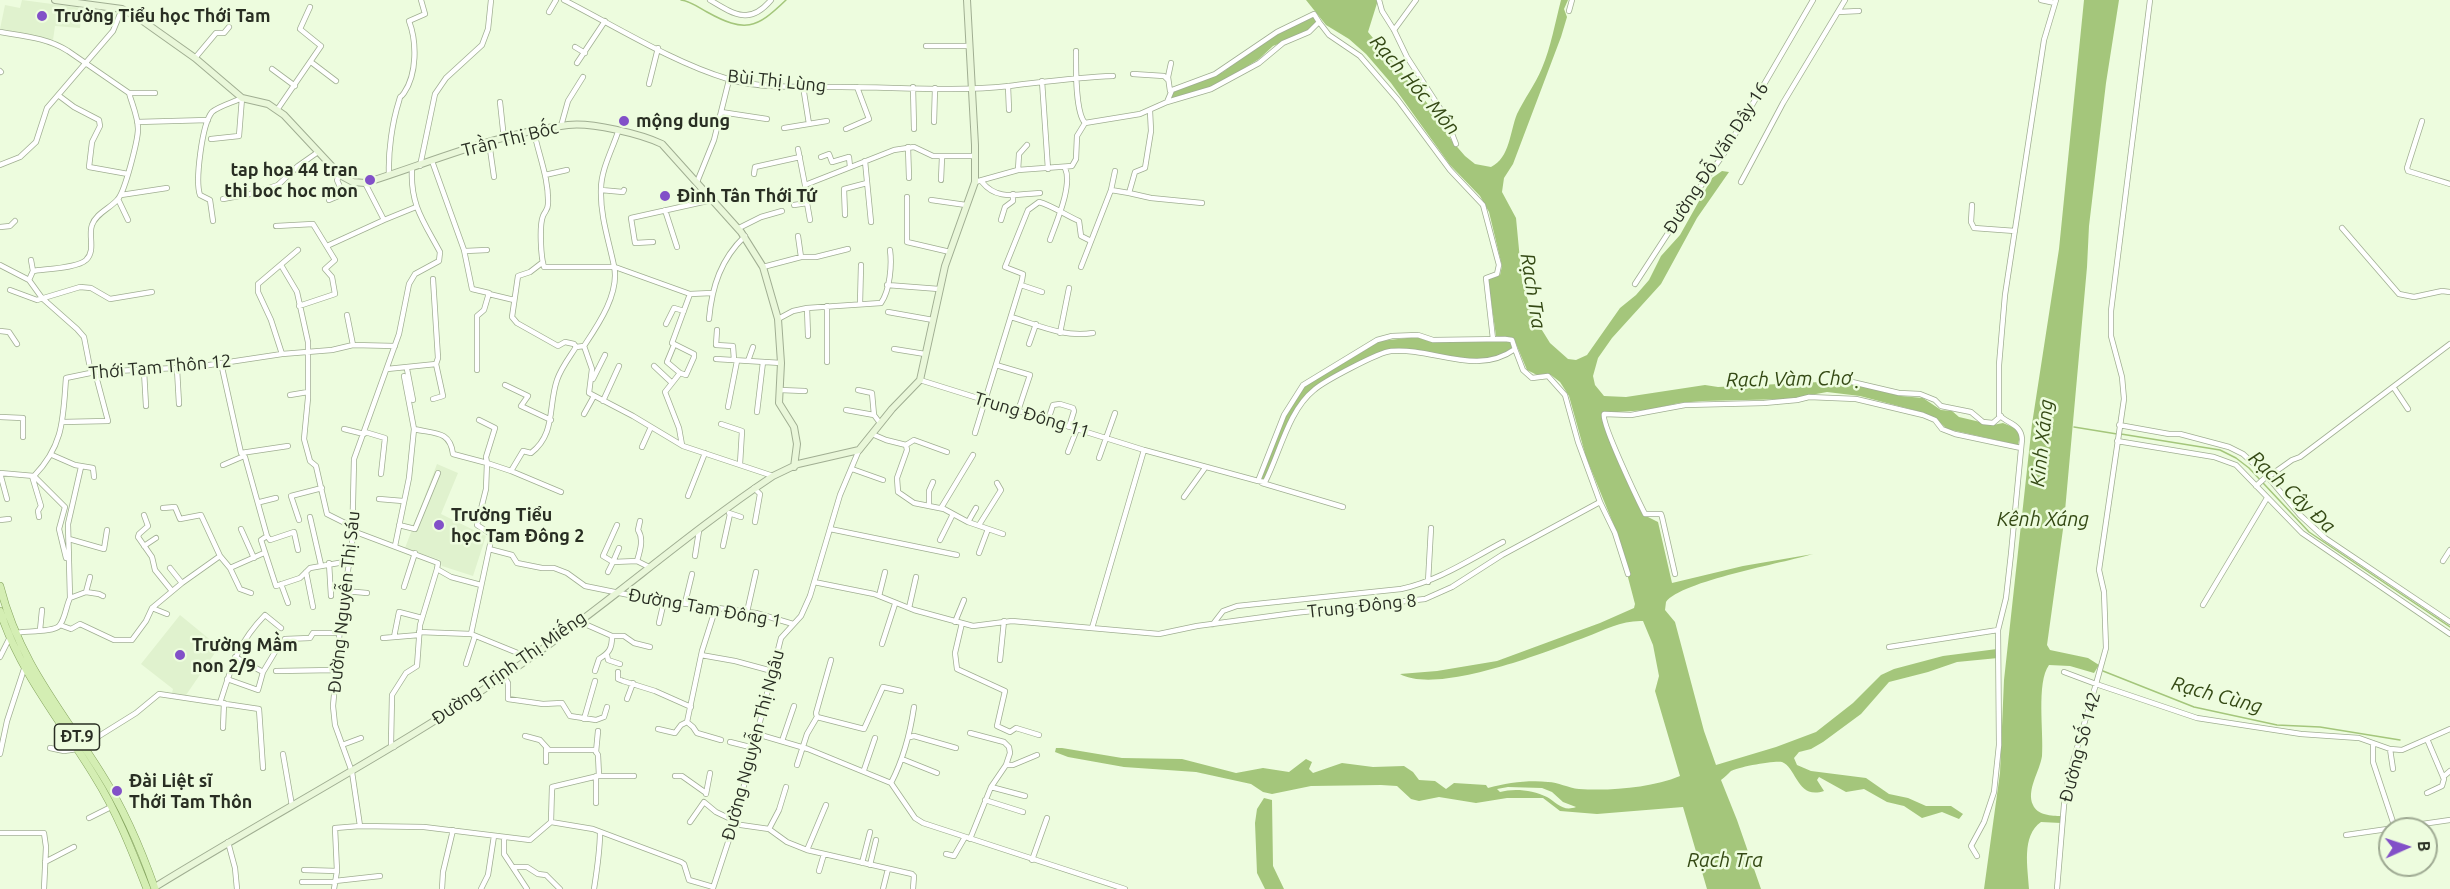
<!DOCTYPE html>
<meta charset="utf-8">
<style>
body{margin:0}
#map{position:relative;width:2450px;height:889px;overflow:hidden;background:#edfcde;font-family:Ubuntu,sans-serif}
canvas{display:block}
.north{position:absolute;left:2378px;top:817px;width:60px;height:60px;box-sizing:border-box;background:#edfcde;border:2px solid #9faa93;border-radius:50%;rotate:87deg;font-size:16px;font-weight:700;line-height:24px;text-align:center;color:#292e23}
.north::after{content:'';display:block;margin:auto;width:21px;height:27px;background:#8250c8;clip-path:polygon(50% 0,100% 100%,50% 72%,0 100%)}
</style>
<div id="map">
<canvas width="2450" height="889"></canvas>
<div class="north">B</div>
</div>
<script>
const ctx = document.querySelector('canvas').getContext('2d');
ctx.lineJoin = 'round';
function paint(path, color) { ctx.fillStyle = color; ctx.fill(path, 'evenodd'); }
function strokePath(path, color, width, dash) { ctx.strokeStyle = color; ctx.lineWidth = width; ctx.lineCap = dash ? 'butt' : 'round'; ctx.setLineDash(dash || []); ctx.stroke(path); }
function write(font, color, halo, rows, align = 'center') {
  ctx.font = font + ' Ubuntu,sans-serif'; ctx.lineWidth = 5; ctx.setLineDash([]); ctx.textBaseline = 'middle'; ctx.strokeStyle = halo; ctx.fillStyle = color; for (const [text, x, y, turn = 0] of rows) {
    ctx.save(); ctx.translate(x, y); ctx.rotate((+turn || 0) * Math.PI / 180); ctx.textAlign = isNaN(turn) ? turn : align; if (halo) ctx.strokeText(text, 0, 0); ctx.fillText(text, 0, 0); ctx.restore();
  }
}
const built = new Path2D(`
 M22,0L82,8L80,28L55,26L53,40L0,29L5,5L20,8Z
 M437,464L458,473L441,514L486,536L473,576L442,566L440,560L405,548Z
 M180,615L219,647L186,695L172,693L173,689L141,664Z`);
const water = new Path2D(`
 M1306,0H1378L1368,32L1432,109L1452,141L1465,156L1475,164L1491,167C1510,158 1510,131 1517,114C1524,99 1535,85 1542,68C1551,47 1555,23 1561,0H1568L1564,9L1567,17L1561,37L1513,164L1504,178L1502,192L1516,218L1522,281L1532,314L1550,343L1568,359L1576,360L1587,355L1620,308L1636,295L1649,280L1661,256L1680,235L1712,178L1722,171L1729,172L1697,218L1661,284L1612,338L1598,358L1593,376L1595,385L1604,396L1626,397L1705,385L1718,387L1820,382L1851,384L1901,396L1923,398L1941,410L1952,411L1959,417L1993,425L2003,423L2015,428L2020,435L2018,445L1947,429L1936,419L1921,412L1860,396L1827,392L1789,399L1703,401L1679,403L1648,410L1602,413L1601,415L1612,447L1644,515L1658,522L1672,583L1743,566L1813,554C1784,563 1681,581 1666,602L1665,610L1675,622L1704,731L1716,765L1776,747L1816,732L1853,703L1881,675L1894,669L1943,656L1997,649L1998,658L1957,662L1928,672L1889,682L1861,714L1823,742L1811,749L1799,752L1794,758L1797,765L1811,771L1866,778L1889,794L1908,798L1926,806H1951L1963,814L1959,819L1942,812L1922,818L1904,806L1887,802L1864,789L1846,792L1819,777L1817,780L1824,791C1797,800 1797,768 1782,762C1776,760 1737,767 1731,771C1728,774 1725,777 1721,780L1737,820L1761,889H1707L1683,807L1597,814L1560,811L1543,798H1507L1476,803L1439,797L1419,801L1411,799L1397,786L1381,785L1311,786L1272,794L1263,792L1251,784L1196,772L1124,767L1068,757L1055,752L1056,748H1062L1122,758L1182,759L1236,773L1263,768L1289,772L1306,759L1312,762L1309,769L1313,773L1342,763L1373,767L1404,766L1413,772L1419,780L1435,781L1446,789L1454,783L1486,785L1488,788C1507,783 1528,780 1548,782C1558,782 1568,788 1579,789C1610,791 1651,788 1680,776L1655,691L1659,676L1653,645L1643,621C1623,620 1604,630 1586,637C1546,652 1438,695 1400,674L1437,671L1497,661L1600,623L1634,608L1635,604L1615,528L1586,457L1569,396L1560,382L1551,375L1539,376L1527,370L1514,339L1496,336L1488,279L1500,275L1502,266L1489,212L1480,196L1450,165L1391,83L1366,54L1349,39L1326,25ZM1508,787L1542,788L1552,792L1563,802L1576,807C1563,812 1557,803 1547,797C1533,790 1514,788 1500,792L1497,789Z
 M2084,0H2119L2106,83L2089,226L2087,267L2064,522L2047,645L2050,650L2088,658L2099,665L2094,673L2070,666L2049,665C2036,683 2044,732 2042,756C2040,771 2026,790 2033,805C2037,815 2052,816 2061,816V823L2041,822C2021,836 2028,868 2029,889H1984L2000,773L2004,680L2032,424L2059,249Z
 M1311,17H1315L1318,22L1311,31L1273,46L1259,59L1212,88L1170,99L1171,93L1223,72L1278,32Z
 M1416,337L1431,342L1505,341L1511,342L1512,349L1493,358L1464,360L1404,348L1392,349L1357,363L1303,399L1264,480H1261L1285,416L1305,386L1380,341Z
 M1264,798L1272,800L1273,866L1284,889H1265L1257,873L1255,823L1257,809Z`);
const stream = new Path2D(`
 M681,0C690,1 698,7 707,12C745,33 756,29 786,0
 M2074,427L2117,434
 M2121,434L2220,450L2236,458L2249,468L2309,532L2450,627
 M2103,671L2194,707L2277,725L2320,727L2400,740`);
const street = new Path2D(`
 M564,0C615,26 674,63 728,79C761,89 806,87 841,87C895,87 956,92 1009,86C1044,82 1078,77 1113,76
 M710,0C735,15 750,25 771,0
 M1379,0L1382,11L1394,30L1407,57L1445,116L1456,144
 M2041,0L2055,3
 M1569,11L1572,0
 M549,12L556,0
 M1838,12L1859,11
 M1394,30L1416,0
 M0,32C24,36 48,38 68,51L129,93C132,104 138,117 138,129C138,140 125,191 118,199C111,208 96,213 92,225C88,235 96,251 86,260C78,268 45,269 33,271L29,280
 M926,46H969
 M575,47L585,53
 M1076,51C1076,67 1075,112 1085,123L1140,114L1167,102L1172,90L1215,74L1277,32L1314,14L1319,22
 M195,58L216,33H224L229,27
 M311,62L336,81
 M577,63L605,21
 M272,69L295,86
 M0,71L1,72
 M1133,74L1164,76L1168,80
 M1042,81L1048,169
 M649,84L658,48
 M803,86L809,124
 M1008,86L1009,110
 M913,87L914,129
 M1170,91L1168,77L1171,63
 M129,93H155
 M58,95L74,107L99,120L100,126L92,142L89,167L128,174
 M500,102L504,139
 M1167,102L1211,89L1259,63L1283,43L1309,32L1319,22L1329,35L1360,56L1398,100L1450,170L1483,205L1499,265L1497,274L1486,278L1493,339
 M277,110L321,46L300,29L310,7
 M721,112L767,119
 M2422,121L2407,168L2408,171L2450,184
 M137,122L208,120
 M934,122L935,88
 M561,126L568,101L583,77
 M784,128L827,121
 M846,129L869,119L857,87
 M534,132C539,156 549,179 548,204C548,210 545,211 543,216C539,226 541,258 544,267H615L690,294L712,293
 M211,139L239,136L242,98C234,102 219,106 212,112C202,124 195,181 200,195L210,200L213,221
 M489,142L494,177
 M908,147L909,178
 M798,149L805,185
 M821,157L829,154L832,162L849,157L850,167
 M432,161L464,250L472,289L489,293L484,310L477,316V370
 M865,161L871,222
 M0,165L20,157L36,142L47,108L113,31L122,9
 M420,166L435,94L446,78L482,45L488,29L491,0
 M412,169C410,205 424,222 440,252L439,261L415,274L409,284L399,334L354,459L352,546L342,606L333,706L335,725L352,772L360,826L424,827L530,840L551,822L593,829L681,862L684,864L689,880L713,887
 M1018,170L1019,154L1027,145
 M754,174L755,167L800,157
 M389,175C388,152 392,123 399,101C401,93 399,100 404,93C417,74 417,42 409,21L425,14L421,0
 M545,175L567,170
 M941,180L942,157
 M697,182L714,140L729,80
 M975,182L1018,170L1072,166L1076,159L1077,136L1085,123
 M982,182C997,201 1017,194 1040,193
 M1741,182L1783,103L1845,0
 M601,190L623,192L624,190
 M1111,190L1115,171
 M1129,193L1151,198L1202,203
 M121,195L167,188
 M907,197V242L950,252
 M118,199L128,220
 M223,199L250,194L278,185L298,166L318,152
 M329,200L343,194L337,180L340,175
 M931,200L966,205
 M807,203L810,220
 M794,205L807,203L805,185L894,150L914,147L933,156H975
 M1972,205L1971,222L1974,228L2015,231
 M665,210L677,247
 M845,215L844,189L867,183
 M384,220L416,207
 M1001,220L1005,207L1013,201V194
 M276,226L313,224L335,260L325,269L332,277L335,294L299,306
 M0,227L10,226L15,221
 M739,228L761,217L782,211
 M2342,228L2399,294L2414,297L2442,291L2450,292
 M798,236L801,257
 M1050,240C1056,223 1073,185 1065,168
 M653,242L635,243L631,218L712,200
 M327,246L384,220L365,183
 M465,251L487,250
 M31,260L33,271
 M543,262L530,272L518,276L512,317L517,323L558,346L565,342L574,344L576,347
 M0,265L29,280L42,298L77,329L84,337L91,373
 M281,265L297,292L308,342V398L304,439L310,461L316,466L327,514L353,527
 M763,267L801,257H816L848,249
 M1081,267L1111,190L1129,193L1135,172L1145,168L1151,131L1150,111
 M433,279L438,358L436,364
 M1635,284L1676,221L1723,155L1813,0
 M887,285L939,289
 M1021,285L1042,292
 M10,290L37,300L80,287L91,288L110,299L152,292
 M489,294L514,300
 M860,304L861,265
 M827,306V362
 M807,308L808,336
 M888,312L933,320
 M347,315L353,345
 M1011,317C1038,325 1064,338 1093,333
 M709,319C712,286 721,259 745,236
 M778,319L793,311L807,308L881,303C890,290 892,265 890,250
 M666,324L674,308L684,311
 M717,330L716,345L733,346L734,360
 M0,331L9,332L17,344
 M1060,333L1069,288
 M1029,344L1036,324
 M674,345L667,362L680,373
 M584,346L592,369L589,393L633,416L683,446L773,476
 M894,349L925,354
 M1515,349L1523,370L1532,378L1548,376L1565,395L1578,442L1600,502L1615,533L1628,574
 M282,354L271,320L258,292V284L298,250
 M716,359L781,363
 M748,361L753,347
 M221,363L241,453L245,457L267,536L261,540L276,586L300,578L310,568L350,561
 M996,365L1030,375L1018,411
 M654,366L671,382
 M177,369L179,404
 M387,369L436,364L443,396L433,399
 M407,369L413,400
 M144,371L146,406
 M593,379L605,355
 M920,380L1144,450L1258,481L1284,415L1303,385L1377,340L1392,336L1418,335L1433,340L1505,339L1512,340L1515,349C1476,377 1433,347 1391,351C1379,352 1324,381 1314,390C1288,411 1280,453 1265,482L1258,481
 M1852,382L1899,393L1920,394L1935,400L1941,406L1971,412L1983,422L1993,423L2001,416
 M505,385L528,396L521,406L551,420
 M2394,388L2408,409
 M780,390L805,391
 M858,390L872,393L874,415L880,423
 M290,395L308,392
 M603,401L619,366
 M728,407L737,361
 M846,410L874,415
 M757,412L763,362
 M584,414L594,396
 M0,417L23,418V437
 M1048,420L1053,405L1060,404L1073,408L1074,411L1069,427
 M62,422L108,421L95,372
 M721,424L742,431L740,464
 M2119,425L2169,434H2180L2229,447L2243,454L2267,476L2300,515L2325,538L2450,622
 M344,429L364,434
 M414,429C434,434 450,430 453,454L487,463L486,457L495,428L479,420
 M365,432L385,438L381,474
 M975,433L1022,280L1023,274L1005,267L1028,210L1039,202C1053,206 1065,215 1079,221L1081,236L1091,241
 M872,434L886,440L906,445L907,450L897,478L898,492L914,503L944,509L968,522L1003,534
 M2117,441L2214,457L2236,465L2302,533L2450,634
 M682,445L679,428L665,392L680,373L686,375L694,357V354L672,343L690,294
 M906,445L914,440L947,452
 M642,447L651,427
 M1068,452L1077,429
 M241,453L288,446
 M52,455L75,465L93,468L94,477
 M1099,458L1115,413
 M223,465L244,456
 M852,469L883,480
 M511,471L561,492
 M0,473L34,476C64,445 63,418 66,378L95,372L196,367L282,354L332,350L353,345L395,346
 M0,473L7,499
 M32,476L41,506L38,511L39,517
 M34,476L65,507L59,529L66,558
 M2268,477L2292,460L2300,457L2450,344
 M1262,483L1343,507
 M2256,486L2267,476
 M754,488L760,494L755,522
 M688,496L705,453
 M1184,497L1205,468
 M379,499L403,501
 M260,502L276,498
 M929,505V491L933,482
 M163,508L175,507L180,519L201,515L220,556L182,583
 M941,508L973,455
 M729,513L741,517
 M144,515L148,526L139,534L138,537L152,557L155,570L172,591
 M310,517L321,565
 M0,520L9,519
 M299,520L291,496L322,488
 M968,522L976,508
 M399,525L415,529L438,473
 M617,525L603,556L613,562L619,548
 M979,525L1001,490L997,483
 M241,529L254,558
 M830,529L957,555
 M353,531L438,563L437,569L451,577L481,585
 M267,536L270,540L294,532L298,550
 M69,539L104,549L107,530
 M940,540L953,514
 M144,546L156,538
 M395,546L409,478L414,429L404,376
 M723,546L730,514
 M489,549L512,555L517,563L542,568H554L567,573L585,586L649,599L756,613L793,624
 M979,553L988,529
 M220,556L230,568L240,589L251,593
 M695,556L699,531
 M637,561C640,551 644,539 638,530L640,521
 M2443,561L2450,550
 M329,563L331,596
 M230,568L264,553
 M306,572L313,607
 M608,572L613,562L637,561L649,567
 M1675,574L1662,517L1661,514H1645C1638,500 1601,423 1604,414L1631,415L1685,405L1764,403L1797,400L1809,397L1856,399L1923,415L1935,420L1942,429L1955,434L2021,448
 M814,582L874,594L914,610L973,626L1012,621L1159,634L1197,626L1294,613L1425,599L1452,587L1502,555L1600,502
 M1428,582L1431,528
 M281,584L288,603
 M404,587L415,553
 M345,591L367,593
 M86,592L99,594L103,596
 M879,596L885,572
 M70,598L68,524L81,467
 M685,603L692,574
 M2203,605L2267,498
 M716,607L702,651L687,722L693,727L697,733L721,740
 M152,608L167,614
 M909,608L916,577
 M747,612L756,572
 M578,621L612,636C612,649 609,653 599,659L595,671
 M955,622L964,600
 M659,623L664,601
 M962,623L955,653L957,669L1005,691L997,726L1010,732L1016,728L1039,735
 M1213,624L1223,611L1237,606L1401,589C1438,581 1469,560 1503,542
 M60,625L71,629L80,624L114,640H132L146,621L152,608L182,583L170,568
 M1092,628L1144,450
 M40,630L42,610
 M419,632L471,634
 M15,633C24,631 54,632 59,626C65,620 66,606 70,598L86,592L90,577
 M612,636H624L634,643L650,647
 M394,637L399,612L422,618
 M383,638L419,635
 M285,639L310,638L313,633H339
 M882,644L895,604
 M1889,647L1998,630
 M607,655L608,660L620,664
 M701,655L735,661L772,671
 M0,657L9,639
 M235,657L263,672
 M530,658L471,634L491,540V534L477,525L486,489L487,463L511,471L523,451L531,453C556,434 548,406 557,380C561,368 569,358 576,347L584,346C598,325 620,293 614,266C609,241 600,216 601,189C601,170 612,150 618,132
 M1000,660L1004,621
 M466,664L475,636
 M276,671L335,670
 M618,672V679L623,681L655,691L691,707
 M2064,672L2096,684L2106,648L2104,592L2099,570L2124,399L2122,377L2111,336V311L2150,0
 M504,676L508,683V699L543,704L562,703L570,716L596,720L604,717L607,707
 M227,679L258,690L263,672L275,652
 M627,699L633,683
 M220,703C232,666 237,644 265,615L281,628
 M817,717L816,713L831,660
 M584,719L595,681
 M223,728L224,703
 M658,729L675,733L681,725L687,722
 M757,734L808,749L891,783L915,818L923,823L1125,889
 M525,736L540,740L549,750H595L598,755L599,776
 M910,737L914,736L956,748
 M782,741L794,706
 M730,742L754,748
 M2373,743V762L2395,828
 M342,745L361,738
 M83,746L136,713L159,694L259,709L263,768
 M394,747L391,744L392,695L406,673L417,666L420,625L437,569
 M50,748L64,751L77,749
 M2390,749L2393,769
 M596,752L598,731
 M0,754L7,721L24,669
 M283,754L292,806
 M902,759L937,773
 M546,762V749
 M797,765L807,734L817,717L864,729L883,687L901,691
 M1006,765H1013L1037,755
 M864,770L875,738
 M675,776H682L706,793
 M2443,777L2450,771
 M891,783C904,758 910,734 914,707
 M991,787L1025,796
 M2427,793L2442,786L2444,779L2427,739
 M706,794L710,773
 M985,800L1023,812
 M596,803V776
 M89,818L111,807
 M551,822L552,787L598,776H634
 M690,822L704,802L716,812L735,821
 M734,824L769,829L787,842L807,850L912,874L914,876L913,889
 M769,829L779,810L786,787
 M0,833H44L46,847L44,889
 M2346,835L2450,820
 M504,837V854L527,889
 M970,839L991,787L1006,765L1010,753L1009,747L1004,742L970,733
 M228,842L235,868L237,889
 M807,850L826,805
 M946,854L954,856L965,837
 M1977,856L1971,846L1984,822L1994,792L1999,745L1998,630L2006,598L2011,554L2022,439C2021,424 2008,424 1999,415V365L2005,295L2044,40L2056,0
 M1032,860L1047,818
 M45,862L74,847
 M862,863L870,832
 M870,865L876,840
 M515,867H527L538,874L546,875L560,889
 M304,870L337,871
 M819,871L824,854
 M335,881L380,876
 M302,882H334
 M713,888L735,821L781,638L801,616L810,596L840,495L859,450
 M334,889L337,871L335,828L360,826
 M442,889L443,872L453,830
 M481,889L488,875L494,836
 M594,889C597,870 600,851 600,832
 M883,889L888,869
 M2057,889L2064,805L2069,775L2096,684L2197,718L2301,734L2359,738L2390,749L2402,750L2450,729`);
const secondary = new Path2D(`
 M55,0L122,9L140,19L195,58L242,98L268,104L284,115L340,175L353,182L365,183C432,162 498,133 568,125C591,122 641,134 662,144L741,232L763,267L778,319L781,363L779,403L794,427L797,444L794,467
 M155,887C280,810 410,742 530,658C613,600 689,532 773,476L798,464L859,450L892,409L920,380L945,266L975,182V145L967,0`);
const primary = new Path2D(`
 M0,586C19,662 61,709 101,773C124,809 141,849 155,889
 M0,611C20,673 61,721 95,777C117,812 132,851 147,889`);
const markers = [
 [42,16,6,"#8250c8"],
 [624,121,6,"#8250c8"],
 [370,180,6,"#8250c8"],
 [665,196,6,"#8250c8"],
 [439,525,6,"#8250c8"],
 [180,655,6,"#8250c8"],
 [117,791,6,"#8250c8"]
];
const shields = [
 [77,737,45]
];
const shieldNames = [
 ["ĐT.9",77,737]
];
const poiNames = [
 ["Trường Tiểu học Thới Tam",54,16],
 ["mộng dung",636,121],
 ["tap hoa 44 tran",358,170,"right"],
 ["thi boc hoc mon",358,191,"right"],
 ["Đình Tân Thới Tứ",677,196],
 ["Trường Tiểu",451,515],
 ["học Tam Đông 2",451,536],
 ["Trường Mầm",192,645],
 ["non 2/9",192,666],
 ["Đài Liệt sĩ",129,781],
 ["Thới Tam Thôn",129,802]
];
const streetNames = [
 ["Bùi Thị Lùng",777,81,6],
 ["Trần Thị Bốc",510,139,-14],
 ["Đường Đỗ Văn Dậy 16",1716,158,-57],
 ["Thới Tam Thôn 12",160,367,-5],
 ["Trung Đông 11",1032,415,17],
 ["Đường Nguyễn Thị Sáu",344,602,-84],
 ["Trung Đông 8",1362,606,-6],
 ["Đường Tam Đông 1",705,608,10],
 ["Đường Trịnh Thị Miếng",509,668,-35],
 ["Đường Nguyễn Thị Ngâu",753,745,-75],
 ["Đường Số 142",2080,747,-75]
];
const waterNames = [
 ["Rạch Hóc Môn",1415,85,49],
 ["Rạch Tra",1533,291,81],
 ["Rạch Vàm Chợ",1789,379,-1],
 ["Kinh Xáng",2042,443,-84],
 ["Rạch Cây Đa",2292,492,43],
 ["Kênh Xáng",2043,519],
 ["Rạch Cùng",2217,695,15],
 ["Rạch Tra",1725,860]
];
paint(built, '#e0f2ce');
paint(water, '#a4c67b');
strokePath(stream, '#a4c67b', 1.5);
strokePath(street, '#a0ae92', 6);
strokePath(secondary, '#a0ae92', 8);
strokePath(primary, '#85a45f', 8);
strokePath(street, '#fff', 4.5);
strokePath(secondary, '#e9f7d9', 6);
strokePath(primary, '#d4eeb3', 7);
for (const [x, y, r, color] of markers) { const dot = new Path2D(); dot.arc(x, y, r, 0, 2 * Math.PI); ctx.fillStyle = color; ctx.fill(dot); strokePath(dot, '#edfcde', 2); }
for (const [x, y, w] of shields) { const box = new Path2D(); box.roundRect(x - w / 2, y - 13, w, 26, 4.5); ctx.fillStyle = '#edfcde'; ctx.fill(box); strokePath(box, '#292e23', 1.5); }
write('bold 16px', '#292e23', null, shieldNames);
write('bold 18px', '#292e23', '#edfcde', poiNames, 'left');
write('18px', '#292e23', '#edfcde', streetNames);
write('italic 20px', '#344914', '#edfcde', waterNames);
</script>
